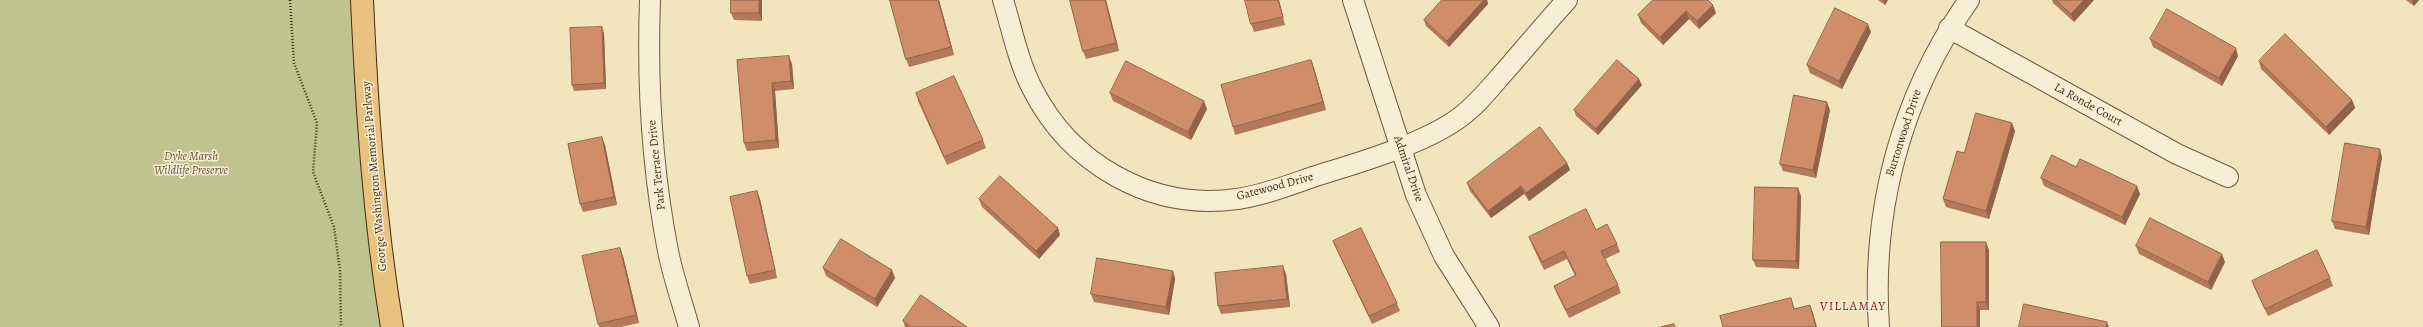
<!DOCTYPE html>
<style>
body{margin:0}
canvas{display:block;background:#f2e5be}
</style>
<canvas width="2423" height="327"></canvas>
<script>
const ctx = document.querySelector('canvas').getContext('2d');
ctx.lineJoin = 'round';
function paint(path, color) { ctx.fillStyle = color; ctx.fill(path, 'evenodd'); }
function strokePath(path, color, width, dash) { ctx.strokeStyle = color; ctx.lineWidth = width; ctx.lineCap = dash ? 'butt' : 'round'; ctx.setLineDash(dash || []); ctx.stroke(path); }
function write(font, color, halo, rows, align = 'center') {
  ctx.font = font + ' Alegreya,serif'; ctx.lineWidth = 3; ctx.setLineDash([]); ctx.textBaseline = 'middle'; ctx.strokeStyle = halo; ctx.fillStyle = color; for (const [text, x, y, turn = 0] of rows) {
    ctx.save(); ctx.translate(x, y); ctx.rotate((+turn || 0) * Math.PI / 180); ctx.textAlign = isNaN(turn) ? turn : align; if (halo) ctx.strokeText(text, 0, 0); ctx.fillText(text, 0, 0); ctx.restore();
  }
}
const green = new Path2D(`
 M0,0H363L401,327H0Z`);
const path = new Path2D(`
 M290,0L294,63L317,123L313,172L334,227L340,271L341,327`);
const street = new Path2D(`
 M650,0C647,83 652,169 668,251C673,276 682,302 689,327
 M1003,0C1012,29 1018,61 1032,88C1070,164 1151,211 1237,199C1266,195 1294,183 1322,174C1362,162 1427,142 1459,118C1477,105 1491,87 1506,70C1526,47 1546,23 1567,0
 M1353,0L1416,195L1444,256L1489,327
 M1949,28L2177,154L2228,177
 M1879,327C1871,210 1901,96 1969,0`);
const primary = new Path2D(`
 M362,0C367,110 374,218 392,327`);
const wall = new Path2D(`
 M731,0H762V21L734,20L731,13Z
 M890,0H939L954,55L909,67L906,59Z
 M1070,0H1106L1119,51L1086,59L1083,51Z
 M1279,0L1285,25L1254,32L1251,24Z
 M1442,0H1487L1488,4L1449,47L1426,26L1424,20Z
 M1653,0L1716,13L1699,29L1689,19L1663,45L1641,23L1638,15Z
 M1878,0H1888L1885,5Z
 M2052,0H2094L2074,22L2053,3Z
 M2406,0H2419L2414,6Z
 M1871,32L1842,89L1810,73L1807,65Z
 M604,33L606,89L574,91L572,85Z
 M2150,39L2238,56L2222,86L2153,47Z
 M737,60L792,64L794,89L775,91L779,148L747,151L744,143Z
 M2259,61L2352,100L2355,108L2329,135L2261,69Z
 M1314,68L1326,110L1235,135L1233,127Z
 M1642,85L1598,135L1576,116L1574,110Z
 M916,93L983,140L986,148L947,165L918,101Z
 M1110,93L1207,109L1191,140L1113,101Z
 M1830,110L1816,178L1783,171L1780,164Z
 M2015,131L1989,219L1946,207L1943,199L1964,153Z
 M605,145L617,205L583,212L580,204Z
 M2382,157L2369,235L2335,229L2332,221Z
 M1567,163L1570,170L1529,201L1524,194L1491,218L1470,191L1467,183Z
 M2041,178L2140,194L2125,225L2044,186Z
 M1801,196L1799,269L1756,267L1753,260Z
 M760,199L777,278L750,284L747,276Z
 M979,199L1058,228L1060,235L1039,259L982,207Z
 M1596,230L1617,244L1620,252L1605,259L1618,285L1621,293L1569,318L1557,294L1554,286L1575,276L1567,259L1544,270L1532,245L1529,237Z
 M1333,241L1397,303L1400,311L1372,324L1336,248Z
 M2136,246L2225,262L2211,290L2139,254Z
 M1989,250V310H1980V327H1942Z
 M623,256L639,323L621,327H599L598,324Z
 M823,268L895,278L877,307L826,276Z
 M1173,271L1175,279L1169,315L1094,302L1091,294Z
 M1286,274L1290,307L1221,314L1218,306Z
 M2330,278L2333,286L2268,316L2255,289L2252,281Z
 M903,321L967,327H905Z`);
const shadedWall = new Path2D(`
 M759,0H762V21L759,13Z
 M938,0H939L954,55L951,47Z
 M1105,0H1106L1119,51L1116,43Z
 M1278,0H1279L1285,25L1283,17Z
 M1484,0H1487L1488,4L1449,47L1447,41Z
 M1883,0H1888L1885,5Z
 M2084,0H2094L2074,22L2071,14Z
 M2412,0H2419L2414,6Z
 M1713,5L1716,13L1699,29L1697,21Z
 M1686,11L1689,19L1663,45L1660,37Z
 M1868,24L1871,32L1842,89L1839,81Z
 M602,27L604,33L606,89L604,83Z
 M2236,48L2238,56L2222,86L2219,78Z
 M789,56L792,64L794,89L791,81Z
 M1311,60L1314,68L1326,110L1323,102Z
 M1639,79L1642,85L1598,135L1596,129Z
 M772,83L775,91L779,148L776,140Z
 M2352,100L2355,108L2329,135L2326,127Z
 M1204,101L1207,109L1191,140L1188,132Z
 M1827,102L1830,110L1816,178L1813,170Z
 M2012,123L2015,131L1989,219L1986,211Z
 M602,137L605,145L617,205L614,197Z
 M2380,149L2382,157L2369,235L2366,227Z
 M1567,163L1570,170L1529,201L1526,193Z
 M1521,186L1524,194L1491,218L1488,211Z
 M2137,186L2140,194L2125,225L2122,217Z
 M1798,188L1801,196L1799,269L1796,261Z
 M757,191L760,199L777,278L775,270Z
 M1058,228L1060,235L1039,259L1036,251Z
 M1986,242L1989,250V310L1986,302Z
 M620,248L623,256L639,323L636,315Z
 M2222,254L2225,262L2211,290L2208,282Z
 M1283,266L1286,274L1290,307L1287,299Z
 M892,270L895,278L877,307L875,299Z
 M1173,271L1175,279L1169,315L1166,307Z
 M1977,302L1980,310V327H1977Z
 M1810,305L1813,313L1817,327H1816Z
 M2107,322L2109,327H2106Z`);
const building = new Path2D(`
 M731,0H759V13H731Z
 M890,0H938L951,47L906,59Z
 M1070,0H1105L1116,43L1083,51Z
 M1245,0H1278L1283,17L1251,24Z
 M1442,0H1484L1447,41L1424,20Z
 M1653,0H1708L1713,5L1697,21L1686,11L1660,37L1638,15Z
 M2056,0H2084L2071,14Z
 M1835,8L1868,24L1839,81L1807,65Z
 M2167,9L2236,48L2219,78L2150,39Z
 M602,27L604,83L572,85L570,28Z
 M2285,34L2352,100L2326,127L2259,61Z
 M789,56L791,81L772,83L776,140L744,143L737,60Z
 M1311,60L1323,102L1233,127L1221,85Z
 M1617,60L1639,79L1596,129L1574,110Z
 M1126,61L1204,101L1188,132L1110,93Z
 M954,76L983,140L944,157L916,93Z
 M1794,95L1827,102L1813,170L1780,164Z
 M1976,113L2012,123L1986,211L1943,199L1957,151L1964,153Z
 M1540,127L1567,163L1526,193L1521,186L1488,211L1467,183Z
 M602,137L614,197L580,204L568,144Z
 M2345,143L2380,149L2366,227L2332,221Z
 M2052,155L2076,167L2080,159L2137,186L2122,217L2041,178Z
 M1000,176L1058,228L1036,251L979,199Z
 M1755,187L1798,188L1796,261L1753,260Z
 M757,191L775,270L747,276L730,197Z
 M1586,209L1596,230L1607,224L1617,244L1601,251L1618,285L1566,310L1554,286L1576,275L1564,251L1542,262L1529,237Z
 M2150,218L2222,254L2208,282L2136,246Z
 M1361,228L1397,303L1369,316L1333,241Z
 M841,239L892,270L875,299L823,268Z
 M1941,242H1986V302H1977V327H1942Z
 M620,248L636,315L598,324L582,256Z
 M2317,250L2330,278L2265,309L2252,281Z
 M1097,258L1173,271L1166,307L1091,294Z
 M1283,266L1287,299L1218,306L1215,273Z
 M921,295L967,327H911L903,321Z
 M1791,298L1794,309L1810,305L1816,327H1723L1720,316Z
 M2024,304L2107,322L2106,327H2019Z
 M1674,324L1675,327H1661Z`);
const streetNames = [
 ["La Ronde Court",2088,105,29],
 ["Burtonwood Drive",1904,133,-72],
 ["Park Terrace Drive",657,165,-96],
 ["Admiral Drive",1408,169,71],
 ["George Washington Memorial Parkway",375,176,-95],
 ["Gatewood Drive",1275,187,-15]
];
const parkNames = [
 ["Dyke Marsh",191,157],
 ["Wildlife Preserve",191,171]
];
const neighbourhoodNames = [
 ["VILLAMAY",1853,307]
];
paint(green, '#bfc38e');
strokePath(street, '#725a3c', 22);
strokePath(primary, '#482b11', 24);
strokePath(path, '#482b11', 2.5, [1, 2]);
strokePath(street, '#f7eed5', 20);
strokePath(primary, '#e9c27f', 22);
paint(wall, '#b27a5a');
paint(shadedWall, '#91634a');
paint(building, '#cf8e69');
strokePath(building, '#91634a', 1);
write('12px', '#482b11', '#f7eed5', streetNames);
write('italic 12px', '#665130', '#f7eed5', parkNames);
ctx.letterSpacing = '1px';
write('13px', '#7a1f14', '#f7eed5', neighbourhoodNames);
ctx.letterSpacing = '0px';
</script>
